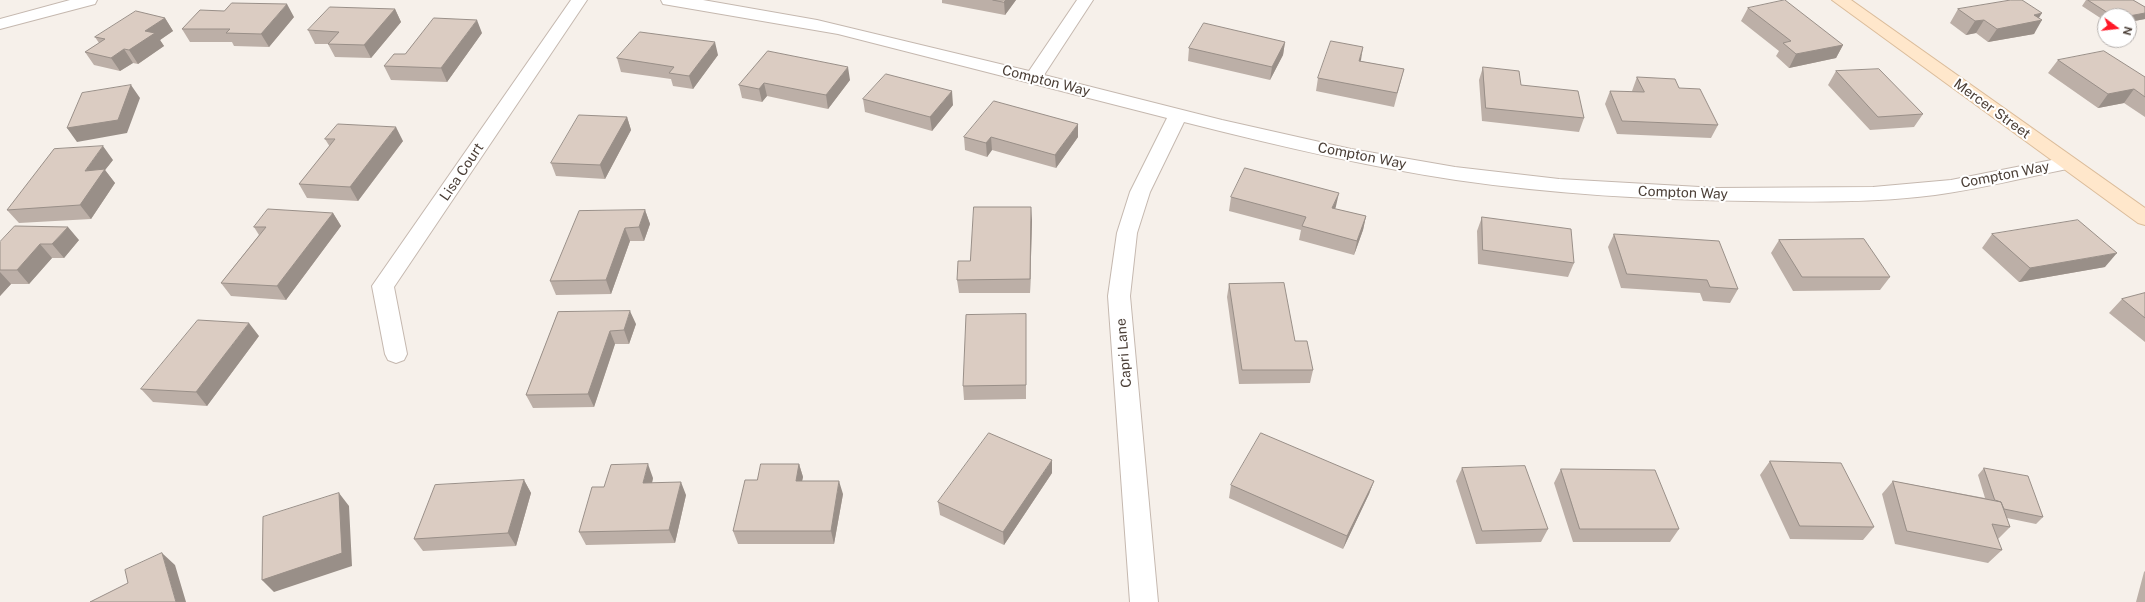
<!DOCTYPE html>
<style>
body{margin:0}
#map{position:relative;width:2145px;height:602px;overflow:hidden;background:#f6f0ea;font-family:"Public Sans",sans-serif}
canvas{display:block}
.north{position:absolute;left:2097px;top:8px;width:40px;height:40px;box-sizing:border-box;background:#fff;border:1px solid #b7b2af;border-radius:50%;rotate:105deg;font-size:11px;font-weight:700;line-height:16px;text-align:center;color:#4b3f37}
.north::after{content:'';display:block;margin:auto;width:14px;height:18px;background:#ff1827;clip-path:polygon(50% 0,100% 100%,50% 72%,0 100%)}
</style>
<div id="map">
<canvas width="2145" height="602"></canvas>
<div class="north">N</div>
</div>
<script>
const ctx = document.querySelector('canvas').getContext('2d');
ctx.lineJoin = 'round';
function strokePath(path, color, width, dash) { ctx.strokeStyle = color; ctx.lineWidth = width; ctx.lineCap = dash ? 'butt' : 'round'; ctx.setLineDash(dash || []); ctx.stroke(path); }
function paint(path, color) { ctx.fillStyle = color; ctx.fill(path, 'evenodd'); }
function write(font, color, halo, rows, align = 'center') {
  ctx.font = font + ' "Public Sans",sans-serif'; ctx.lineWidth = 4; ctx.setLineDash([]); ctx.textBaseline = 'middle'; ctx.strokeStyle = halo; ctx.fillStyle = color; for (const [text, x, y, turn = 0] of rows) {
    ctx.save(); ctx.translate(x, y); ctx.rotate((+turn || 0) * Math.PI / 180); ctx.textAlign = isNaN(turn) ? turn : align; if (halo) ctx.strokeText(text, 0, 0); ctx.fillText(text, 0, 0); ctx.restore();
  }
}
const street = new Path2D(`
 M70,0H97L95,4L0,29V19Z
 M571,0H587L394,287L407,354L404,360L396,363L388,360L385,354L372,286Z
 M661,0H703L817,20L1029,71L1077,0H1093L1044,75L1222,120L1351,149L1455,167L1559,179L1717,188L1873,187L1951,180L2067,157L2074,159L2077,163L2074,167L2067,169C2023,178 1979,189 1935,195C1874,203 1812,202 1751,201C1652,200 1554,194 1456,180C1364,166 1274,145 1184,122L1150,192L1137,233L1130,296L1158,602H1130L1108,296L1117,233L1130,192L1167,118L838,34L669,5L663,4Z`);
const secondary = new Path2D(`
 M1832,0H1851L2145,208V225L2138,223Z`);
const wall = new Path2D(`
 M942,0H1016L1005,15L942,3Z
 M2086,0H2133L2145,7V19L2129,22V16H2105V21L2082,6Z
 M1748,8L1843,45L1836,58L1789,68L1776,56L1779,51L1741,21Z
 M395,9L401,22L371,58L335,57L328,44H315L308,30Z
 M1958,9L2039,18L2034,34L1988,42L1976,33L1966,35L1950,23Z
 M294,17L269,47L234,46L232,42H190L182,29Z
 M165,18L173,31L160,40L164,46L138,64L133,63L120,71L94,65L85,52L99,43L95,37Z
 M482,33L447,82L391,80L384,66L405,54Z
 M1285,42L1283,55L1270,80L1188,61L1189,48Z
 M768,51L850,80L828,109L767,96L762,102L742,98L739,85Z
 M718,55L693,89L673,86L671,79L621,72L617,58Z
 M2058,60L2145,77V117L2124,103L2098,108L2048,73Z
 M1360,61L1404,69L1394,107L1316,91L1318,78Z
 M1483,67L1521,85L1584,118L1579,132L1482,121L1479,80Z
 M1836,71L1923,114L1914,127L1870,130L1828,85Z
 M1637,77L1679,88L1718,125L1711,138L1617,134L1605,104L1610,91L1633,92L1632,91Z
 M863,99L953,105L932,131L865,112Z
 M627,117L631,130L605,179L556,176L551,163Z
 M964,137H1078L1056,168L992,150L987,157L965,150Z
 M325,139L403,141L358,201L307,198L299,184L330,147Z
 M113,160L105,170L115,183L91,219L19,223L7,210Z
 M1231,197L1336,206L1335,209L1366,216L1363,230L1354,255L1299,240L1301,230L1229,211Z
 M645,210L650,224L644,241H630L611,294L556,295L550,281Z
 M333,213L341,226L286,300L231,296L221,283L259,235L254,227Z
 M1482,217L1574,263L1568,277L1478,264L1477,231Z
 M1032,220L1030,293H959L957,280Z
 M1614,234L1738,289L1730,303L1703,301L1700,293L1621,288L1608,247Z
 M1992,234L2105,267L2019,282L1982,248Z
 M79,240L64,258H52L29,284H11L0,296V242Z
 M1779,240L1890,277L1880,290L1793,291L1771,253Z
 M1229,284L1295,341L1313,370L1310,383L1239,384L1227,297Z
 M2145,293V342L2109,313L2122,299Z
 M558,312L636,324L629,344H615L594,407L533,408L526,395Z
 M1026,327V399L964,400L963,386Z
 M259,336L207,406L153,402L141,389Z
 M1770,461L1874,527L1863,540L1790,539L1760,475Z
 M799,464L803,477L802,481L843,494L834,544H738L733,531L757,480Z
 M1462,468L1548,529L1541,542L1476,544L1456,481Z
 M1984,468L2043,517L2036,524L2007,518L2010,527L1998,539L2002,550L1988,563L1895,544L1882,494L1893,481L1985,498L1978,475Z
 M1561,469L1679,529L1670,542H1573L1554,483Z
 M1052,473L1004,545L940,515L938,502Z
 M653,478L652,483L686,495L675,543L586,545L579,532L604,487Z
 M524,480L531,493L516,546L423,551L414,539Z
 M1374,481L1369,494L1343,549L1229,498L1231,485Z
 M2145,571V602H2136L2144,572Z`);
const shadedWall = new Path2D(`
 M1006,0H1016L1005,15L1004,2Z
 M287,4L294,17L269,47L261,34Z
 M395,9L401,22L371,58L364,45Z
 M2042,13L2037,21L2042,20L2034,34L1988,42L1997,29L2034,15Z
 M2145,13V19L2129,22V16Z
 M165,18L173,31L160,40L164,46L138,64L129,50L145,31Z
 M477,20L482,33L447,82L441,68Z
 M1984,20L1976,33L1966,35L1975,21Z
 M715,42L718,55L693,89L689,76Z
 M1285,42L1283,55L1270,80L1272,67Z
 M1843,45L1836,58L1789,68L1796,54Z
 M1363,47L1361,60L1356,74L1359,61Z
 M124,49L133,63L120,71L111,58Z
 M848,67L850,80L828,109L826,95Z
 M764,83L767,96L762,102L759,89Z
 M131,85L140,98L127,133L77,142L67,128Z
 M2134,89L2124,103L2098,108L2108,94Z
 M952,91L953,105L932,131L930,117Z
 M627,117L631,130L605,179L600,165Z
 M1078,124V137L1056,168L1055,155Z
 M396,127L403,141L358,201L350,187Z
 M991,137L992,150L987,157L986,143Z
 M103,146L113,160L105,170L115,183L91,219L80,205L85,171Z
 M1339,193L1336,206L1330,222L1332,208Z
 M1031,207L1032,220L1030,293V279Z
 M645,210L650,224L644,241L639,227Z
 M333,213L341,226L286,300L277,286Z
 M1366,216L1363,230L1354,255L1357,241Z
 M68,227L79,240L64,258L52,244Z
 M625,228L630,241L611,294L606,280Z
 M40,244L52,258L29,284L17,270Z
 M2117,253L2105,267L2019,282L2030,268Z
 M0,272L11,284L0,296Z
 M630,311L636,324L629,344L624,330Z
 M249,323L259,336L207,406L196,392Z
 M610,331L615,344L594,407L588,394Z
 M1052,460V473L1004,545L1003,532Z
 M648,464L653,478L649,496L643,483Z
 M799,464L803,477L799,494L796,481Z
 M524,480L531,493L516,546L508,533Z
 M839,481L843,494L834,544L831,531Z
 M1374,481L1369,494L1343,549L1347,536Z
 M681,482L686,495L675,543L669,530Z
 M339,493L349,506L352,566L274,592L262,580Z
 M162,553L175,565L186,602H176Z`);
const building = new Path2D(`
 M993,0H1006L1004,2Z
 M1785,0L1843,45L1796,54L1783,43L1791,41L1748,8Z
 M2011,0H2022L2042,13L2034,15L2042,20L1997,29L1984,20L1975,21L1958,9Z
 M2088,0H2133L2145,7V13L2129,16H2113Z
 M232,3L287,4L261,34L226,33L230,29H182L200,10L224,11Z
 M330,7L395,9L364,45L328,44L339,32L308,30Z
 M136,11L165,18L145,31L155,33L129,50L124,49L111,58L85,52L105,39L95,37Z
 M434,18L477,20L441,68L384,66L394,54H405Z
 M1204,23L1285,42L1272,67L1189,48Z
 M640,32L715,42L689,76L669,73L674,67L617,58Z
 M1331,41L1363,47L1359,61L1404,69L1397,93L1318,78Z
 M768,51L848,67L826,95L764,83L759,89L739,85Z
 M2104,51L2145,77V97L2134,89L2108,94L2058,60Z
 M1483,67L1519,71L1521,85L1578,91L1584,118L1486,108Z
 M1879,69L1923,114L1878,117L1836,71Z
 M886,74L952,91L930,117L863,99Z
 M1637,77L1675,79L1679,88L1700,89L1718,125L1622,121L1610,91L1644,92Z
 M131,85L118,120L67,128L82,93Z
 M994,101L1078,124L1055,155L991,137L986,143L964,137Z
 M579,115L627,117L600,165L551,163Z
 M338,124L396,127L350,187L299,184L335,139H325Z
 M103,146L85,171L105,169L80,205L7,210L54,149Z
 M1245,168L1339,193L1332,208L1366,216L1357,241L1302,226L1306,217L1231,197Z
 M974,207H1031L1030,279L957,280L958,261H970Z
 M268,209L333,213L277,286L221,283L266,227H254Z
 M645,210L639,227L625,228L606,280L550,281L579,211Z
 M1482,217L1571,229L1574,263L1483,250Z
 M2078,220L2117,253L2030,268L1992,234Z
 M15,226L68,227L52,244H40L17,270H0V242Z
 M1614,234L1719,241L1738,289L1710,287L1707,280L1627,274Z
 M1864,239L1890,277H1802L1779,240Z
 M1284,283L1295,341H1307L1313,370H1242L1229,284Z
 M2145,293V318L2122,299Z
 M630,311L624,330L610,331L588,394L526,395L558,312Z
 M1026,314V385L963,386L966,315Z
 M198,320L249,323L196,392L141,389Z
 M989,433L1052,460L1003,532L938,502Z
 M1261,433L1374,481L1347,536L1231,485Z
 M1770,461L1841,463L1874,527L1800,526Z
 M648,464L643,483L681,482L669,530L579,532L592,487H604L611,465Z
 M761,464H799L796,481H839L831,531H733L745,480H757Z
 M1525,466L1548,529L1482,531L1462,468Z
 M1984,468L2028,476L2043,517L2004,509L2001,502L1995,500Z
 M1561,469L1655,470L1679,529H1580Z
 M524,480L508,533L414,539L435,485Z
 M1893,481L2001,502L2010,527L1992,524L2002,550L1907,531Z
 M339,493L342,553L262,580L263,517Z
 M162,553L176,602H90L128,583L125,570Z`);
const streetNames = [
 ["Compton Way",1046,81,14],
 ["Mercer Street",1992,109,36],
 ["Compton Way",1362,156,11],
 ["Lisa Court",462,172,-56],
 ["Compton Way",2005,175,-11],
 ["Compton Way",1683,193,2],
 ["Capri Lane",1124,353,-95]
];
strokePath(street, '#c5b8af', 2);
strokePath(secondary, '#dbbc9a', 2);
paint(street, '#fff');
paint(secondary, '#ffe7cb');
paint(wall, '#bcafa7');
paint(shadedWall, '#998f88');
paint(building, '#dbccc2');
strokePath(building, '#998f88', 1);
write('14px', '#4b3f37', '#fff', streetNames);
</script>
